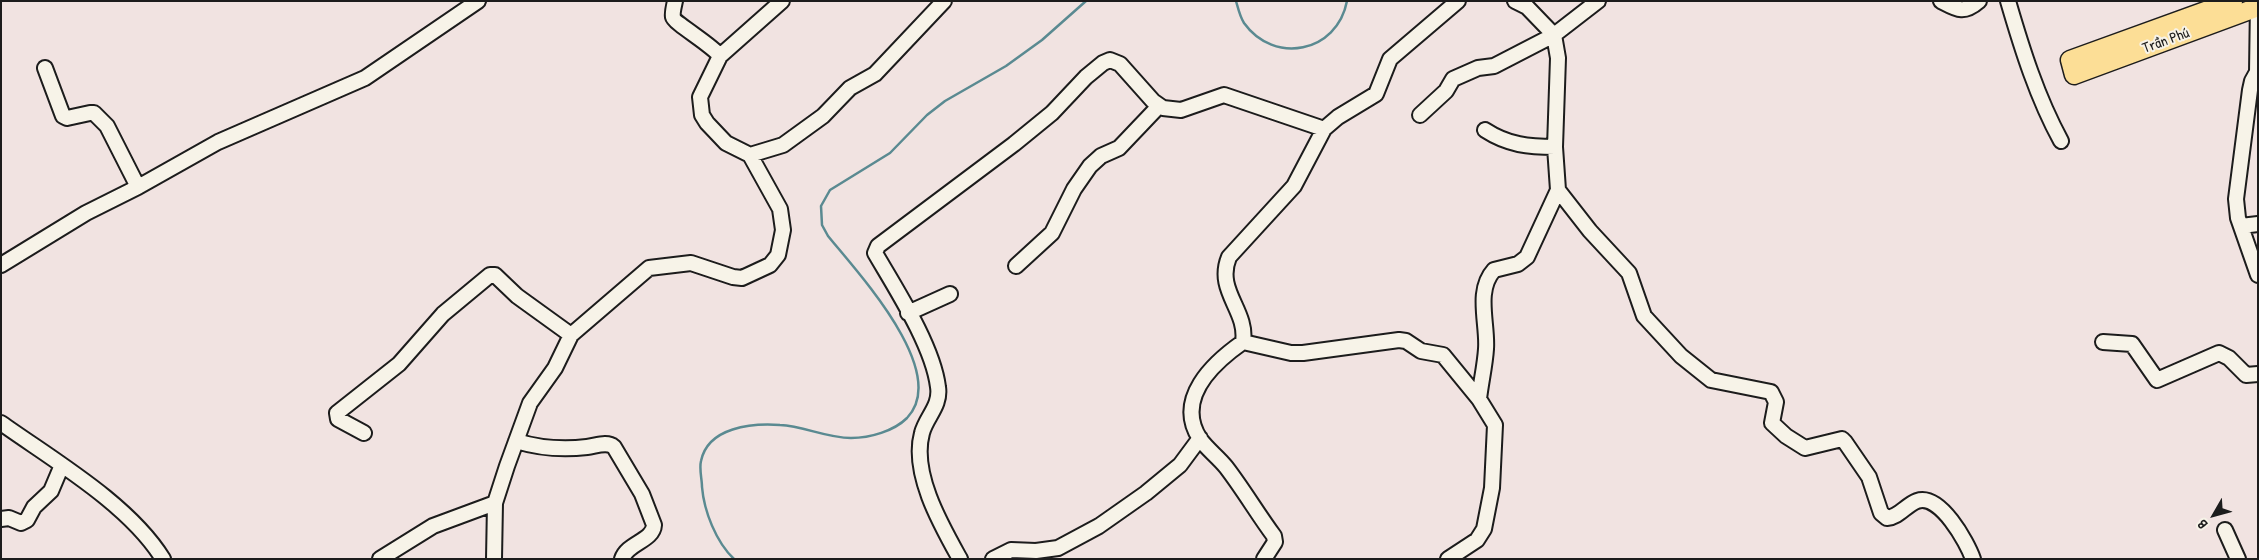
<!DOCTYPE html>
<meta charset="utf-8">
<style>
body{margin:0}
#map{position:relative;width:2259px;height:560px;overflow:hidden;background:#f1e3e1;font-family:"Patrick Hand",sans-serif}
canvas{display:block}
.frame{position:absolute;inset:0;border:2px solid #1c1c1c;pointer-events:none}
.north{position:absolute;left:2189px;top:490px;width:50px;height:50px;-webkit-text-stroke:4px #f7f3e8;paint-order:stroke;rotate:232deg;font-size:14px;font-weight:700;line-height:20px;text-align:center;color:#1c1c1c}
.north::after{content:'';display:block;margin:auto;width:18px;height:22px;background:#1c1c1c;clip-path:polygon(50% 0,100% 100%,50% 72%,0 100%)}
</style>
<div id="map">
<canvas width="2259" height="560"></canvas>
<div class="frame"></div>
<div class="north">B</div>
</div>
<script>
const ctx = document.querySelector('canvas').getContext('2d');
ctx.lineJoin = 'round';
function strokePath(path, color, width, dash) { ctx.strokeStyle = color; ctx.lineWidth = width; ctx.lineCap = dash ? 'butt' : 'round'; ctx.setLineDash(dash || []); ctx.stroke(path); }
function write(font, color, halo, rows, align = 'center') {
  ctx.font = font + ' "Patrick Hand",sans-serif'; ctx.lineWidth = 4; ctx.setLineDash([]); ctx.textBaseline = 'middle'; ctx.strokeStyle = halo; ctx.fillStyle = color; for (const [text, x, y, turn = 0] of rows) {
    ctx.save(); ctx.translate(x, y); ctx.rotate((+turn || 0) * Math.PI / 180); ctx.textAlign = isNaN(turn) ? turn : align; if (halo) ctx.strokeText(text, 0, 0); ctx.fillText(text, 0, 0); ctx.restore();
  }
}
const stream = new Path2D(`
 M1236,1C1238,8 1240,17 1244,23C1274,65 1337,53 1347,1
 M734,559C716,542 704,511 702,487C702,479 699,469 701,461C708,427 752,423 780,425C804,426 826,438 851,438C870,438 894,431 907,418C951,372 857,272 828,236L822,225L821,206L830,190L890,153L927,115L945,101L1006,66L1042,40L1086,1`);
const minor = new Path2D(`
 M675,1C674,6 672,13 673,17C674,23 712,45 720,56
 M1515,1L1527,7L1554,35L1598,1
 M1941,1C1958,10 1964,14 1979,1
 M2008,1C2022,49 2037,97 2061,141
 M2258,2L2257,72L2252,81L2250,90L2236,199L2238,218L2258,275
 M45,68L63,116L67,118L90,113H94L107,126L138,187
 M1420,115L1446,91L1453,79L1478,68L1494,66L1554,35L1558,58L1555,147L1558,190L1527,257L1518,264L1494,270C1475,291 1488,324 1486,349C1485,365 1481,382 1479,399
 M1485,130C1508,145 1529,147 1555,147
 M750,155L783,145L823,116L850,88L875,74L944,1
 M1558,190L1590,231L1629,273L1644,316L1681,356L1711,380L1771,392L1776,402L1772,423L1786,436L1805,448L1842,439L1845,442L1869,477L1881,513L1887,518C1899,517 1906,505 1917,501C1940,493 1967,542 1973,559
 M2241,226L2258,224
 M1,265L86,213L138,187L218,142L365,78L478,1
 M1016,266L1052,233L1074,189L1090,166L1101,156L1119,148L1159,106
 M908,313L950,294
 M1243,342L1291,353H1303L1399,340L1406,341L1421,351L1443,355L1479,399L1495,425L1492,488L1484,529L1477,540L1448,559
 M2103,342L2132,344L2157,380L2219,353L2229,358L2246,375L2258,374
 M1,423C53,460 129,504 163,559
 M364,433L338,419L337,413L399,364L443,314L490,275H495L517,296L571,335
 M516,441C539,448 563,450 587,447C596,446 607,441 614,447L642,494L654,525C653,541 627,543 622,559
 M1,519L9,518L21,523L27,520L34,507L51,491L62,465
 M2225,530L2238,559
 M380,559L433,526L495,503
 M494,559L495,503L507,466L530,403L555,368L571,335L649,268L691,263L733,277L742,278L770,265L778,255L783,230L780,209L750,155L726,143L707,123L702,115L700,97L720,56L782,1
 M960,559C941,525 911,473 922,433C926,417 941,406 938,387C933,346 896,289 875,253L878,246L1014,144L1052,113L1086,77L1103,63L1110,60L1120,64L1153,101L1163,108L1181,110L1224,95L1324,129
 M993,559L1011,550L1036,551L1058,548L1099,526L1146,493L1180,465L1200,438
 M1264,559L1275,542L1274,536C1257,513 1243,489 1226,467C1218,457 1207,449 1200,439C1174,399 1213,363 1243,342C1248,310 1215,291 1229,257L1294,186L1324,129L1338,117L1376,94L1390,59L1458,1`);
const major = new Path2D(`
 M2233,1L2070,60L2074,75L2258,7`);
const streetNames = [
 ["Trần Phú",2166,41,-20]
];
strokePath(stream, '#5a8a91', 2.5);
strokePath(minor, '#1c1c1c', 18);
strokePath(major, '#1c1c1c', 21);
strokePath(minor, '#f7f3e8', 14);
strokePath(major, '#fcde96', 18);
write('15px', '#1c1c1c', '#f7f3e8', streetNames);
</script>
